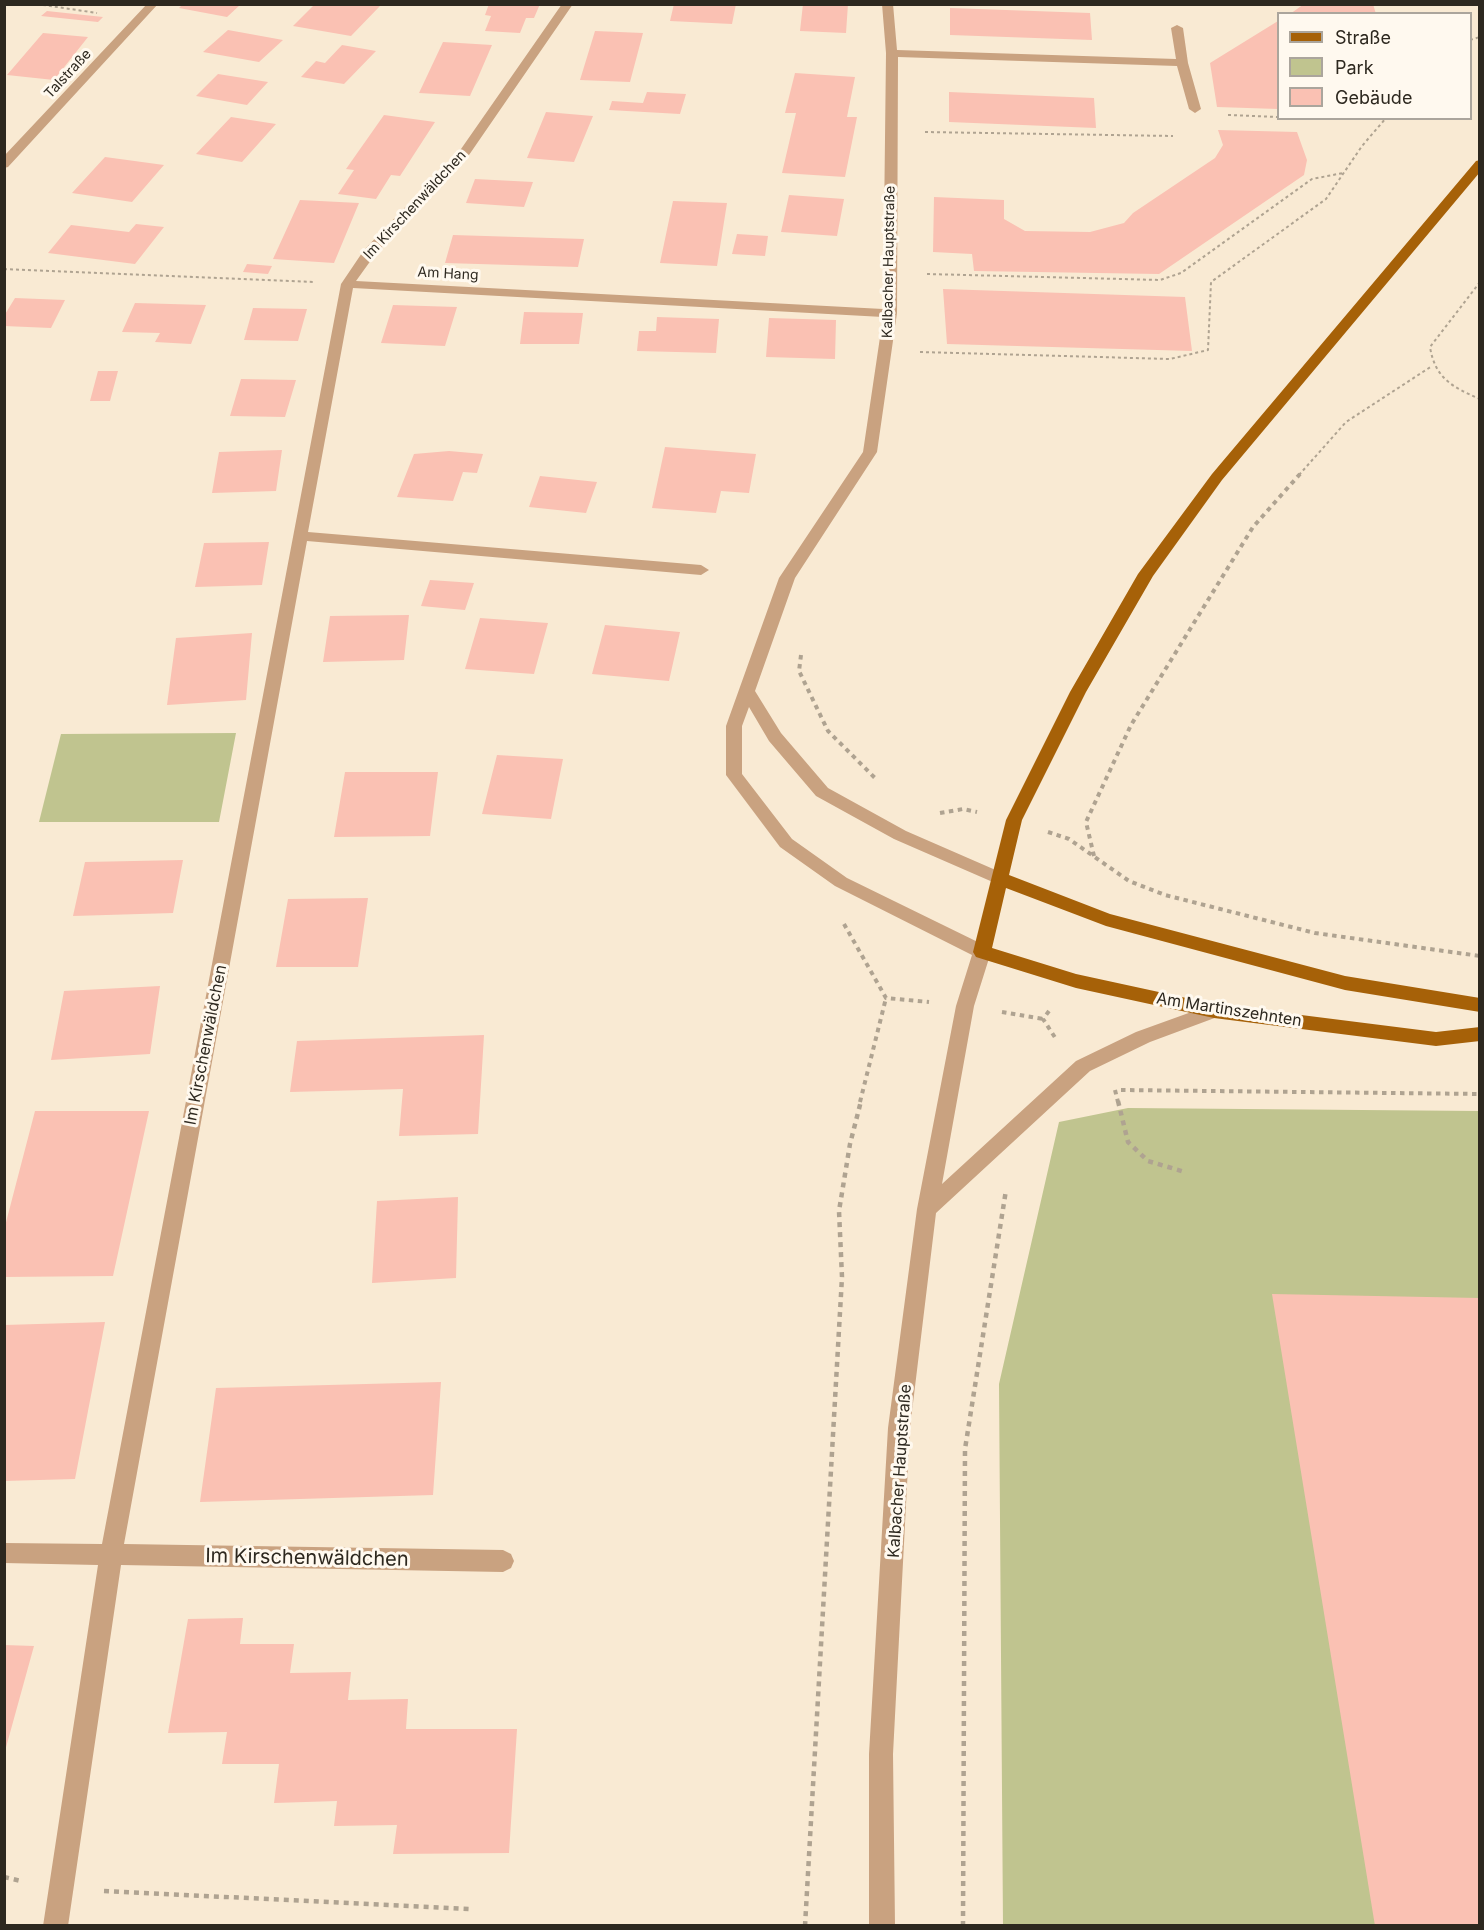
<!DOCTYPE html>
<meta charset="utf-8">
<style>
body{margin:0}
#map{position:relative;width:1484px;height:1930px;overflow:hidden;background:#f9ead3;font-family:Inter,sans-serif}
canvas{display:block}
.frame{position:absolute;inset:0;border:6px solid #2d281f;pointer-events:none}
.legend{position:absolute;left:1277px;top:12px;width:195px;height:108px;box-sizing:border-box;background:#fff9ef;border:2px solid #aba59c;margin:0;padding:8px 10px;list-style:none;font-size:18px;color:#2d281f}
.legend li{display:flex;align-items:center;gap:12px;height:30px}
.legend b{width:30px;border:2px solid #aba59c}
</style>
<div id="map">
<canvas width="1484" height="1930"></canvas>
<div class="frame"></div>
<ul class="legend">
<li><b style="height:8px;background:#a66108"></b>Straße</li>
<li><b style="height:16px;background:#c0c48f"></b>Park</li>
<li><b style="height:16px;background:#fac1b3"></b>Gebäude</li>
</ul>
</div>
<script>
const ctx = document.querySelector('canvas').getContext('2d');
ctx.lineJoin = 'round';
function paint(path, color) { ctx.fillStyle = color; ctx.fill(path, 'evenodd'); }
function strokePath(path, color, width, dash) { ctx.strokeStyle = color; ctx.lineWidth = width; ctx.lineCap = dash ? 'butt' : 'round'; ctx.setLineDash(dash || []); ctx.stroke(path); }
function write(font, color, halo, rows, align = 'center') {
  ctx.font = font + ' Inter,sans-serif'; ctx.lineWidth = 6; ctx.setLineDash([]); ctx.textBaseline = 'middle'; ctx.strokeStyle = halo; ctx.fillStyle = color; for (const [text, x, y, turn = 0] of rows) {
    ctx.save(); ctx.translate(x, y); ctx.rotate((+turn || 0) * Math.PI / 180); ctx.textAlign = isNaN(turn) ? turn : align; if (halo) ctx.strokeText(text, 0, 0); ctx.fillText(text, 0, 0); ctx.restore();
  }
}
const green = new Path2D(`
 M236,733L219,822H39L61,734Z
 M1128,1108L1479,1111V1925L1003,1926L999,1384L1059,1122Z`);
const building = new Path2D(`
 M183,4H238L240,5L227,17L179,8Z
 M315,4H373L380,6L351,36L293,26Z
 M489,4H540L534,18H526L520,33L485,31L491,16L485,15Z
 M674,4H736L732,24L670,21Z
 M803,4H848L846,33L800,31Z
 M1304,4H1373L1376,14H1290Z
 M950,8L1090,13L1092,40L950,35Z
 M47,11L103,17L98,22L41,16Z
 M1278,21V109L1217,107L1210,63Z
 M228,30L283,40L259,62L203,52Z
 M595,31L643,33L630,82L580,80Z
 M43,33L88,37L54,80L7,75Z
 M443,42L492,45L470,96L419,93Z
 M342,45L376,51L344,84L301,77L316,61L325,63Z
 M795,73L855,77L847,117H857L845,177L782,173L796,113H785Z
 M218,74L268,82L247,105L196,96Z
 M647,92L686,94L680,114L609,110L612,101L643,103Z
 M949,92L1094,98L1096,128L949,122Z
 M546,112L593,116L574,162L527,158Z
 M384,115L435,122L400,176L391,175L376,199L338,194L354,170L346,169Z
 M231,117L276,124L242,162L196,154Z
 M1218,130L1297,132L1307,160L1304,175L1159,274L974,271L972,254L933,252L934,197L1004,200V219L1025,231L1090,232L1124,223L1133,213L1215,158L1223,145Z
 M105,157L164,165L132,202L72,193Z
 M475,179L533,182L524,207L466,203Z
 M789,195L844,199L837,236L781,232Z
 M300,200L359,203L334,263L273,259Z
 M673,201L727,203L717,266L660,263Z
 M136,224L164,227L135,264L48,253L71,225L129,232Z
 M737,234L768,236L765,256L732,254Z
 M453,235L518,237L584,239L578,267L445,263Z
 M247,264L272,266L268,274L243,272Z
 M943,289L1185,297L1192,351L947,344Z
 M15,298L65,300L51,328L4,326V316Z
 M135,303L206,305L191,344L155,342L160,333L122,332Z
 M393,305L457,307L445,346L381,343Z
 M253,308L307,309L298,341L244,340Z
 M524,312L583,313L579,344H520Z
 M657,317L719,319L716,353L637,351L639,331H656Z
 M769,318L836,320L835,359L766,357Z
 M98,371H118L110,401H90Z
 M241,379L296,380L285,417L230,416Z
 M665,447L756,454L749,493L721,491L716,513L652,508Z
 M282,450L276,491L212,493L219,452Z
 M449,451L483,454L477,473L463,472L453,501L397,497L414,454Z
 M540,476L597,482L586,513L529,507Z
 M269,542L262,585L195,587L204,543Z
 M430,580L474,583L465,610L421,606Z
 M409,615L404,660L323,662L330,616Z
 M480,618L548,623L534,674L465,669Z
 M605,625L680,632L669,681L592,674Z
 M252,633L246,700L167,705L176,638Z
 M497,755L563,759L551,819L482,814Z
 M345,772H438L430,836L334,837Z
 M183,860L173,913L73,916L85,862Z
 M368,898L358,967H276L288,899Z
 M160,986L150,1054L51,1060L64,991Z
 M484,1035L478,1134L399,1136L403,1089L290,1092L297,1041Z
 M35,1111H149L113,1276L4,1277V1230Z
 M458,1197L456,1278L372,1283L377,1201Z
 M1272,1294L1479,1298V1926H1375Z
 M105,1322L75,1479L4,1481V1325Z
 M441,1382L433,1495L200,1502L216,1388Z
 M243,1618L240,1644H294L290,1673L351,1672L348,1700L408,1699L406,1729H517L509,1853L393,1854L397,1825L334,1826L337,1801L274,1803L279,1764H222L227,1732L168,1733L188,1619Z
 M4,1645L34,1646L5,1751H4Z`);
const pathFar2 = new Path2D(`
 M37,4L97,13
 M1470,40L1480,37
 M1228,115L1278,117
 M1308,118H1314
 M925,132L1173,136
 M4,269L313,282
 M927,274L1160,280L1181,273L1312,179L1343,173
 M1480,282L1430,347C1435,378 1452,387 1480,399
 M920,352L1170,359L1208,350L1211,282L1326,199L1362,146L1386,118
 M1299,475L1346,422L1432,366`);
const pathFar1 = new Path2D(`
 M801,655L799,671L828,731L875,778
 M940,813L963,809L977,812
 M1048,832L1069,839L1129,881L1165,895L1315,933L1480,956
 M1094,856L1086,822L1131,725L1253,527L1300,474
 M844,924L886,998L929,1002
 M1049,1011L1043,1019L1056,1039
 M1002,1012L1043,1019
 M1115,1090L1118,1102
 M1121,1090L1480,1094
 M860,1102L886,998`);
const path = new Path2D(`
 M1118,1101L1128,1142L1148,1161L1185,1172
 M4,1877L21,1881
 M104,1891L471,1909
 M805,1926L842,1277L839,1211L850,1144L861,1101
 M963,1926L965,1449L1006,1190`);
const minor = new Path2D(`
 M147,4H158L8,167L4,168V156Z
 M562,4H573L469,155L374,256L356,281L883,309L886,53L882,4H893L897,50L1176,59L1171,28L1177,25L1183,28L1188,63L1201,109L1195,113L1189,109L1177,66L898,57L897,313L877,452L795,578L755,691L781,733L828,788L906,831L1007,875L1010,879L1007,883H995L894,839L816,796L769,741L749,707L742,726V774L792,839L847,878L988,947L991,952L974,1006L942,1184L1076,1061L1136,1032L1208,1006H1220L1223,1011L1220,1016L1150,1042L1090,1071L936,1213L910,1428L893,1754L895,1926H869V1754L888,1428L917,1209L956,1006L972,955L835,886L780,847L726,775V726L779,578L863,452L883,317L353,288L308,532L701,565L709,570L701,575L307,541L124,1544L503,1550L511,1554L514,1561L511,1568L503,1572L121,1565L68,1926H43L98,1565L4,1563V1543L102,1544L341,284L364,250L461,149Z`);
const major = new Path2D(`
 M1480,160V172L1222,480L1153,576L1086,692L1022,820L1009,875L1110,914L1345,976L1480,998V1012L1345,990L1106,926L1006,888L992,948L1076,974L1214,1004L1436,1032L1480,1027V1041L1436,1046L1214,1018L1076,988L976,957L973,952L1006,820L1070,692L1138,574L1212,474L1476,161Z`);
const farStreetnames = [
 ["Talstraße",68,74,-47],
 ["Im Kirschenwäldchen",415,205,-47],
 ["Kalbacher Hauptstraße",889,262,-89],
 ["Am Hang",448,274,3]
];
const streetNames = [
 ["Am Martinszehnten",1229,1010,9],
 ["Im Kirschenwäldchen",206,1045,-79],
 ["Kalbacher Hauptstraße",900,1471,-86]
];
const nearStreetnames = [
 ["Im Kirschenwäldchen",307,1558,1]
];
paint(green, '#c0c48f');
paint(building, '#fac1b3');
strokePath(pathFar2, '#afa391', 2, [3, 3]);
strokePath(pathFar1, '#afa391', 4, [4.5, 4.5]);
strokePath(path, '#afa391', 4.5, [5, 5]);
paint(minor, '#c9a280');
paint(major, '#a66108');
write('14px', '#2d281f', '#fff9ef', farStreetnames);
write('16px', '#2d281f', '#fff9ef', streetNames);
write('20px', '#2d281f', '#fff9ef', nearStreetnames);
</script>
